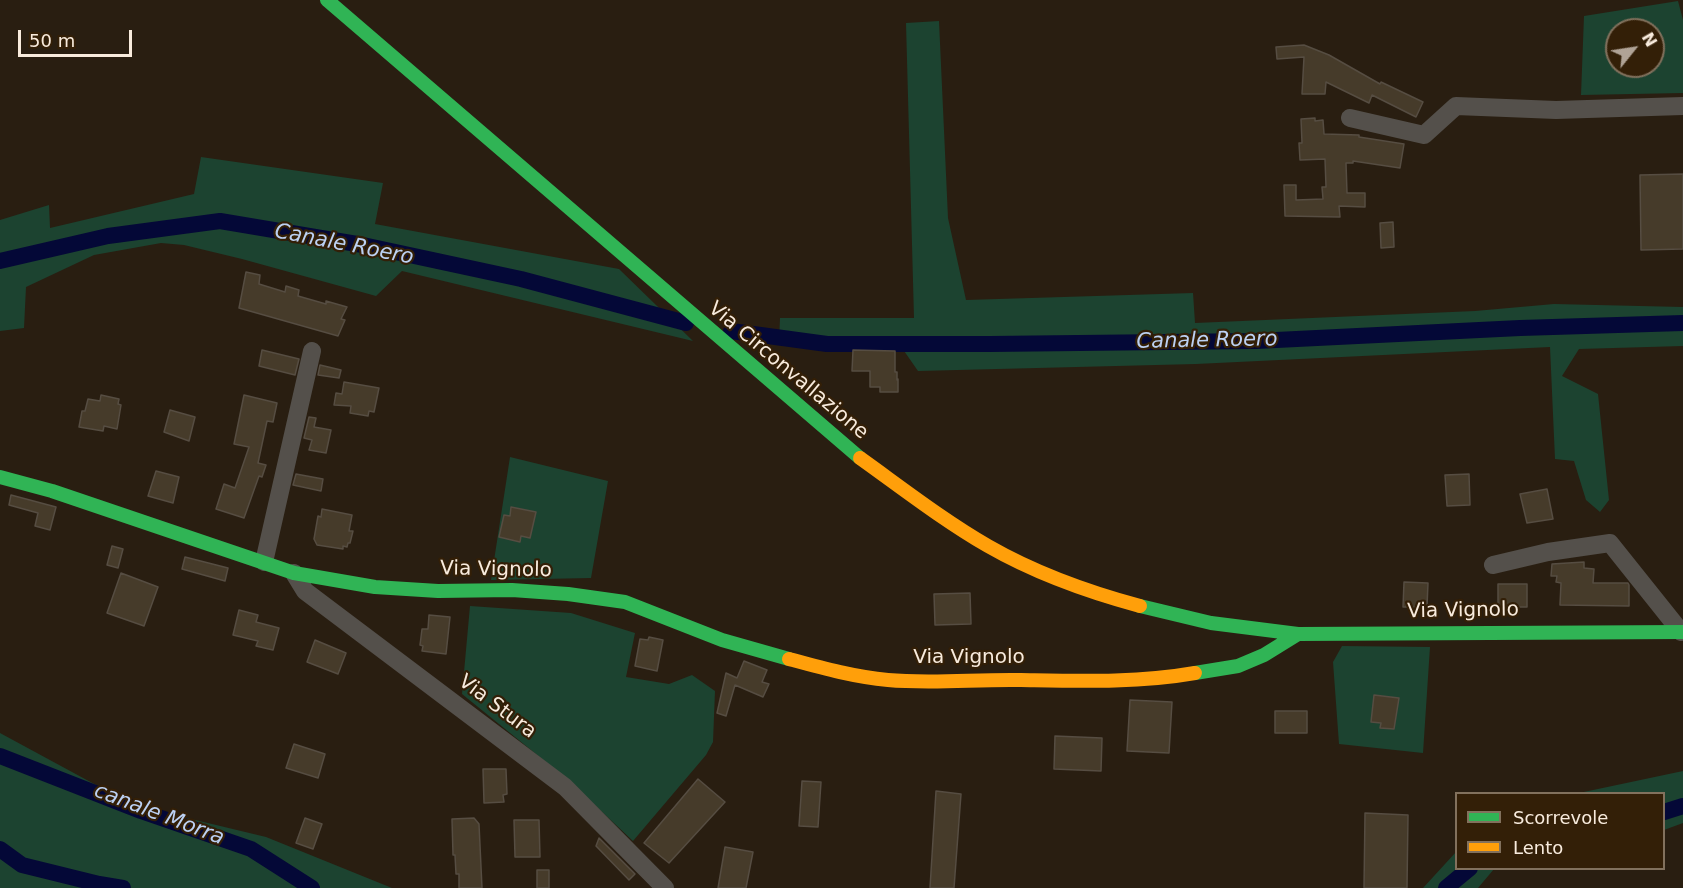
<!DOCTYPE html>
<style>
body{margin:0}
#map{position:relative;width:1683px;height:888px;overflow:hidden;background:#291e11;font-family:"DejaVu Sans",sans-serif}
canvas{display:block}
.legend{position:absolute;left:1455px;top:792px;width:210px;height:78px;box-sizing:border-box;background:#331f07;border:2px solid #82715d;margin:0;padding:8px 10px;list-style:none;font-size:18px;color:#f8ebdd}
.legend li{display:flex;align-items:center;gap:12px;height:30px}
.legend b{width:30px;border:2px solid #82715d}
.north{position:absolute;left:1605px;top:18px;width:60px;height:60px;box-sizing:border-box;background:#331f07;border:2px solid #82715d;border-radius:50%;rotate:60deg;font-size:16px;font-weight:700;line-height:24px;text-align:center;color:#f8ebdd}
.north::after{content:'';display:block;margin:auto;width:21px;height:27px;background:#b0a396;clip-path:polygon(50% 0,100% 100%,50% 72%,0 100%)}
.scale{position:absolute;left:18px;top:30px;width:114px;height:27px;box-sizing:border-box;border:3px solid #f8ebdd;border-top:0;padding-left:8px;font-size:18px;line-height:21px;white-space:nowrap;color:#f8ebdd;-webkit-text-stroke:4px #331f07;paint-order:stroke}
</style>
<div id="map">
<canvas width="1683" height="888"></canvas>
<ul class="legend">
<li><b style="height:8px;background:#30b455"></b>Scorrevole</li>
<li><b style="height:8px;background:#ff9f0a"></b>Lento</li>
</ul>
<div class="north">N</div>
<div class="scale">50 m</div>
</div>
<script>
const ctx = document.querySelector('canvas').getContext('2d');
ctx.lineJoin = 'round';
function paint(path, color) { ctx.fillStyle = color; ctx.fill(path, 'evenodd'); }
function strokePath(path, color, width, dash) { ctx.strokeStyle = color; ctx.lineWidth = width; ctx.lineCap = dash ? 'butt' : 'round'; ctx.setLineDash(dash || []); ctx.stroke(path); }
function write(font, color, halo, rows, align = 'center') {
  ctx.font = font + ' "DejaVu Sans",sans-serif'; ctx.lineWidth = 4.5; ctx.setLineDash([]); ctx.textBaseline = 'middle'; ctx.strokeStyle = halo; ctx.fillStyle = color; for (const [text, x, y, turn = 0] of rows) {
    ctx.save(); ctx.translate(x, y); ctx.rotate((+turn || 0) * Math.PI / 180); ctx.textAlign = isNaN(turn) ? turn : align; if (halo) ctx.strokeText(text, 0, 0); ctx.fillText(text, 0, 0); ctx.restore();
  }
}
const green = new Path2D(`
 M1678,1L1683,20V93L1581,95L1584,16ZM1617,30H1653V66H1617Z
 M939,21L948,218L966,300L1193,293L1195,323L1475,311L1554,304L1683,307V346L1579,349L1562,376L1598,394L1609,500L1600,512L1586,500L1574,461L1555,459L1550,347L1196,364L918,371L902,348L844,347L829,350L779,343L780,318H914L906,23Z
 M201,157L383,183L375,224L619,269L693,341L402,271L376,296L242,259L184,245L161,243L94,255L26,287L24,328L0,331V220L49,205L50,228L194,194Z
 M510,457L608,481L591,578L491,580Z
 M470,606L571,613L635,633L626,677L669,684L692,675L715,691L713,742L706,755L633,841L568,780L462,694Z
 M1342,646L1430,647L1423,753L1339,744L1333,662Z
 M0,733L133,805L266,837L392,888H0Z
 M1683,771V823L1664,830V794L1579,793Z
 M1456,852V868L1494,869L1478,888H1423Z`);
const canal = new Path2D(`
 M0,261L108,236L220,221L363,245L521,279L686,323
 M731,331L827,344H990L1256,341L1520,328L1683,323
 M0,756L141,811L251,849L312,888
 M1664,812L1683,806
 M0,849L22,865L99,884L123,888
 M1446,888L1470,868`);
const building = new Path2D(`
 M1304,45L1329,55L1380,84L1381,82L1423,102L1416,117L1372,95L1369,103L1326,82L1325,94H1302L1304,57L1277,59L1276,47Z
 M1315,118V121L1323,120L1324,134L1359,135V137L1404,144L1400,168L1353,161V163H1346L1347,193H1365V207L1339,206L1340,217L1285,216L1284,185H1296V200L1323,199L1322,187H1326L1325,159L1300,160L1299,143H1302L1301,119Z
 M1683,174V249L1641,250L1640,175Z
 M1393,222L1394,247L1381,248L1380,223Z
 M246,272L260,275L259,284L285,292L286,286L299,290L298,296L326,304V301L347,307L341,319L345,320L338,336L239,308Z
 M262,350L299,359L295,375L259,366Z
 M853,350L895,351V372H897V380L898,379V392H880V387H870V371H852Z
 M320,365L341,370L339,378L318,375Z
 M344,382L379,388L374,412L369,411L368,416L350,413L351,406L334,405L336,393L342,394Z
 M101,395L119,399L118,404L121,405L117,429L104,426L103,431L79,427L82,411H85L88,399L100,401Z
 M244,395L277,403L273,422L267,421L258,463L266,465L262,477L259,476L244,518L216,509L224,484L235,488L249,447L234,444Z
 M170,410L195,417L189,441L164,432Z
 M309,417L316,418L314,427L331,430L326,453L309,450L312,440L304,438Z
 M156,471L179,477L173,503L148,496Z
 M296,474L323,479L321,491L293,485Z
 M1469,474L1470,505L1447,506L1445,475Z
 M1547,489L1553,519L1527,523L1520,494Z
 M11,495L56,507L50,530L35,526L38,513L9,505Z
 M511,507L536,512L530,538L521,536L520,542L499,537L504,515L510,516Z
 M322,509L352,515L349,531H353L350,543H348L347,547L343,546V549L317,545L314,539L318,516L321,517Z
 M112,546L123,549L118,568L107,565Z
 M185,557L228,568L225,581L182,569Z
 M1584,562V568L1594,569L1593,583H1628L1629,585V606L1560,605L1561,583L1556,582L1557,576H1551L1552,564Z
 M121,573L158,587L144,626L107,613Z
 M1404,582L1428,583L1427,607H1403Z
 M1498,584H1527V607H1498Z
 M970,593L971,624L935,625L934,594Z
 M239,610L258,615L256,622L279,628L273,650L256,646L258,641L233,635Z
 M429,615L450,617L446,654L422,651L423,646L420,645L422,629H428Z
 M649,637L663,640L657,671L635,666L640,639L648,640Z
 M315,640L346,653L338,674L307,662Z
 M744,661L767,670L762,682L769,684L763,697L735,685L726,716L717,713L726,673L737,678Z
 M1374,695L1399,698L1394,729L1380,728L1381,723L1371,722Z
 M1130,700L1172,702L1169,753L1127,751Z
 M1275,711H1307V733H1275Z
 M1055,736L1102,738L1101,771L1054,769Z
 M294,744L325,754L318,778L286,768Z
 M483,769H506L507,794L503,795L504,802L484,803Z
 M698,779L725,802L669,863L644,843Z
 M802,781L821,782L818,827L799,826Z
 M936,791L961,794L954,888H930Z
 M1365,813L1408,815L1407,888H1364Z
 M305,818L322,824L313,849L296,843Z
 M474,818L479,824L482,888H459V874H456L455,855H453L452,819Z
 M514,820H539L540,857H515Z
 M599,838L635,874L629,880L596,846Z
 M725,847L753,852L746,888H718Z
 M537,870H549V888H537Z`);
const street = new Path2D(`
 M1350,118L1424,135L1456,106L1556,110L1683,106
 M264,562L312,351
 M1493,565L1548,552L1610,543L1681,632
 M294,573L305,591L565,787L665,888`);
const fast = new Path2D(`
 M327,0L860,458
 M0,477L52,491L294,573L375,587L438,591L512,590L568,594L625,602L722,640L789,659
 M1140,606L1211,623L1298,634L1683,632
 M1195,673L1238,666L1264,655L1298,634`);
const slow = new Path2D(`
 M860,458C902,488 943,520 988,546C1035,573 1088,592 1140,606
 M789,659C822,668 854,677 888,680C932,684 977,679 1021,680C1079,681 1138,683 1195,673`);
const streetNames = [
 ["Via Circonvallazione",788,371,40],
 ["Via Vignolo",496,570,1],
 ["Via Vignolo",1463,611,-1],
 ["Via Vignolo",969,658],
 ["Via Stura",497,707,37]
];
const waterNames = [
 ["Canale Roero",344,245,11],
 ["Canale Roero",1207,341,-1],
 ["canale Morra",159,815,21]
];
paint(green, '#1c4330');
strokePath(canal, '#040837', 16);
paint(building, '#463b2a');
strokePath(building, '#564d42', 1.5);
strokePath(street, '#54504b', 18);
strokePath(fast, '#30b455', 14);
strokePath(slow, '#ff9f0a', 14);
write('20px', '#f8ebdd', '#331f07', streetNames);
write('italic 21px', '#bcd1f3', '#331f07', waterNames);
</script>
